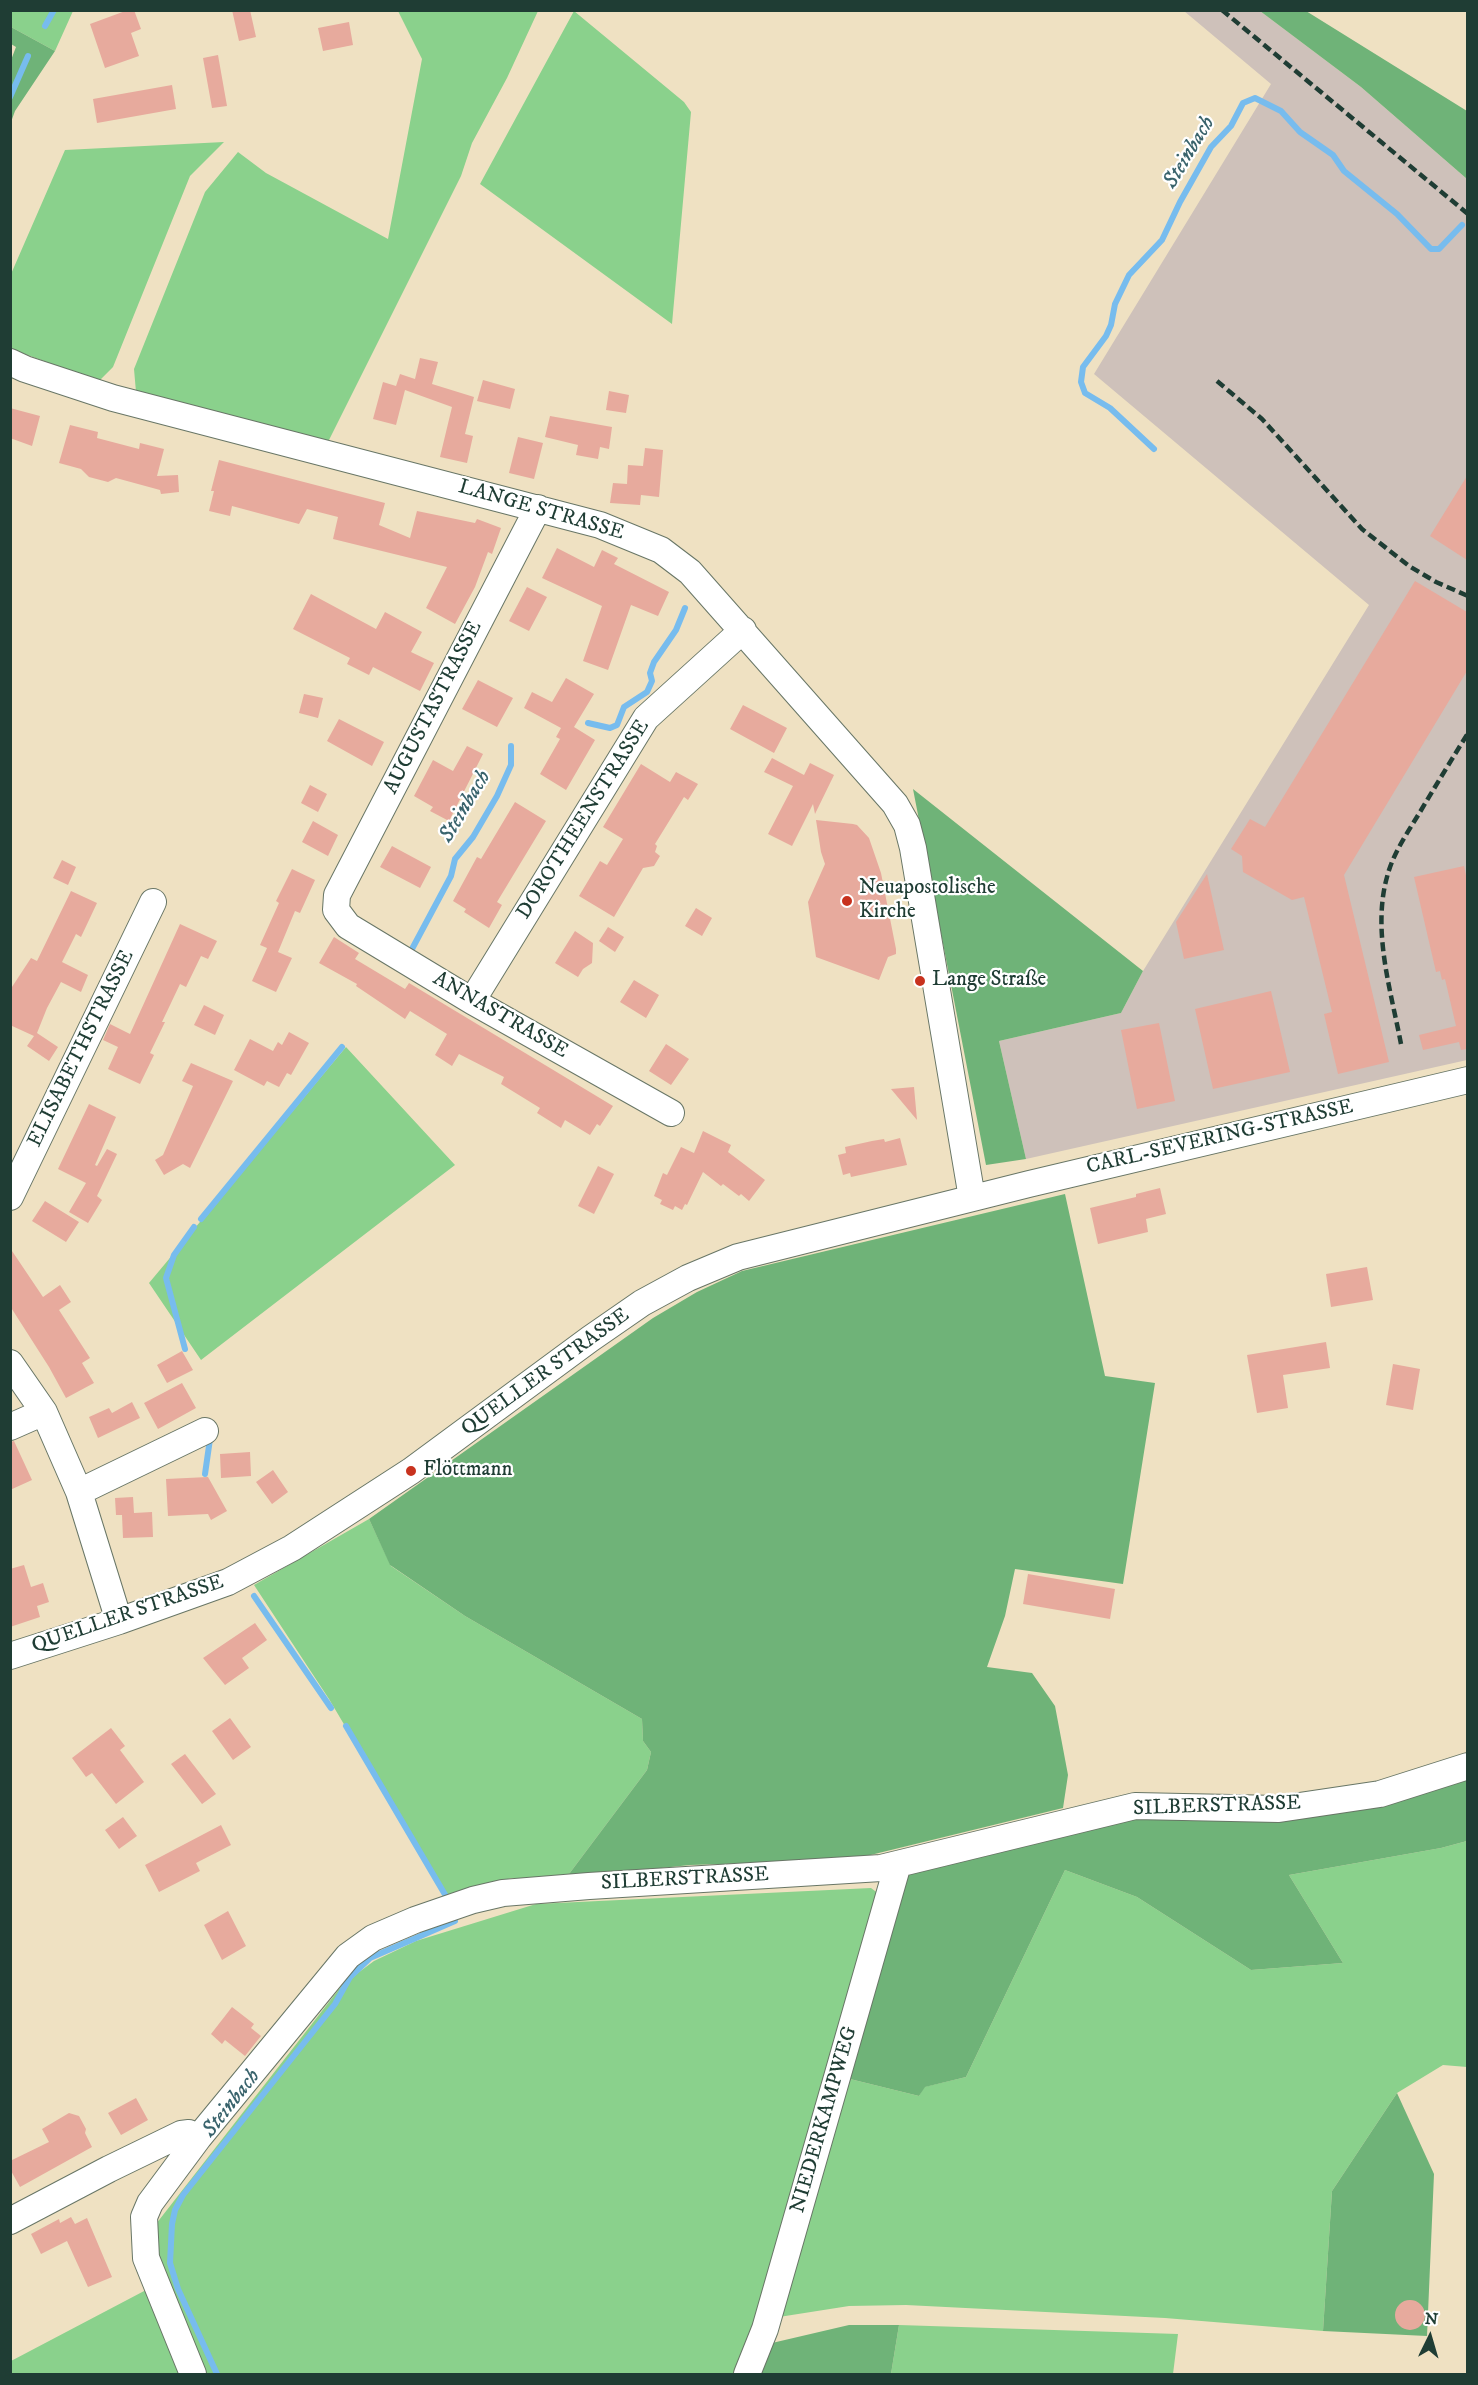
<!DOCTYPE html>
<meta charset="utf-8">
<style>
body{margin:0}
#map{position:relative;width:1478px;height:2385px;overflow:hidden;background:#efe1c2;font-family:"IM FELL DW Pica",serif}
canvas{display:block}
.frame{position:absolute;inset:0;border:12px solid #1f3d34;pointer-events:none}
.north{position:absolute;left:1400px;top:2307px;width:60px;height:60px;-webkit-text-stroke:4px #fff;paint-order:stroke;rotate:5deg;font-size:16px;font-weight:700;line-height:24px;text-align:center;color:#1f3d34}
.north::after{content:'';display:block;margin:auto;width:21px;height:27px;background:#1f3d34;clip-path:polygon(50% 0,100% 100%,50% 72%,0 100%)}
</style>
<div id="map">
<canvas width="1478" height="2385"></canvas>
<div class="frame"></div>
<div class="north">N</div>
</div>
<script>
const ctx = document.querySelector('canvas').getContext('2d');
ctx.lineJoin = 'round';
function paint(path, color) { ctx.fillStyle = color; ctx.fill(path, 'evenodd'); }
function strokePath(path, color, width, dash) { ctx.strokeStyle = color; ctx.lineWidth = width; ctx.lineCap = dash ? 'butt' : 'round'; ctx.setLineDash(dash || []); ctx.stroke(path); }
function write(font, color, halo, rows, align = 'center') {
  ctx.font = font + ' "IM FELL DW Pica",serif'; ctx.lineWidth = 4.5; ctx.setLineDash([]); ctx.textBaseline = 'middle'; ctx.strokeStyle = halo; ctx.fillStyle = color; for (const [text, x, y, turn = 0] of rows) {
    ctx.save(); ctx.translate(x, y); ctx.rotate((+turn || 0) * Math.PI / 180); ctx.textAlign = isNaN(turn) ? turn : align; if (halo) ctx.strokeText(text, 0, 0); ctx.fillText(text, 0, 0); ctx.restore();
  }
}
const industrial = new Path2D(`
 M1184,11H1260L1361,87L1467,179V1060L1026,1159L999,1041L1121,1013L1143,971L1369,605L1094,374L1271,84Z`);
const green = new Path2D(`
 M11,11H73L55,51L11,27Z
 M398,11H538L507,78L472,143L461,176L327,444L136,392L134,369L205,192L238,152L266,173L388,239L422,59Z
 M574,11L684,102L691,112L672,324L480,184Z
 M224,142L190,176L113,367L99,381L11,349V274L65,150Z
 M346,1047L455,1165L201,1360L149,1283Z
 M369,1519L391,1566L465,1616L642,1719L643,1741L651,1752L647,1770L566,1878H512L445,1895L329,1699L254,1585Z
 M1467,1841V2067L1443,2065L1397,2093L1332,2191L1323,2331L1165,2318L906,2305L849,2306L779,2317L850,2079L919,2096L924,2087L966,2077L1065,1870L1137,1897L1251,1970L1343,1963L1289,1875L1441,1848Z
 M871,1888L879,1894L755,2324L733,2374H201L153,2251L156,2224L343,1984L374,1961L416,1941L536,1904Z
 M146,2290L180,2374H11V2361Z
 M899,2325L1178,2334L1173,2374H891Z`);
const forest = new Path2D(`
 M1260,11H1306L1467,111V179L1361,87Z
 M11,27L55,51L15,111L11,122V60L16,47L11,44Z
 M913,789L1143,971L1121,1013L999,1041L1026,1159L986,1165Z
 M1065,1194L1105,1376L1155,1383L1123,1584L1015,1569L1005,1616L987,1667L1032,1673L1055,1706L1068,1775L1063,1808L850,1860L690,1865L566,1878L647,1770L651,1752L643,1741L642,1719L465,1616L390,1565L369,1519L653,1318L697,1292L742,1271Z
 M1467,1777V1841L1441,1848L1289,1875L1343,1963L1251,1970L1137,1897L1065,1870L966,2077L925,2087L919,2096L850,2079L909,1873L1134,1817L1265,1822L1383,1804Z
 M1397,2093L1434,2174L1427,2336L1323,2331L1332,2191Z
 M849,2325H899L891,2374H759L772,2343Z`);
const stream = new Path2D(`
 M45,26L54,10
 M10,97L28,56
 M1154,449L1110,408L1085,393L1081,382L1083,367L1106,336L1111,325L1115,304L1129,275L1162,240L1180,202L1211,147L1231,126L1243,103L1255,98L1281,111L1300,132L1333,155L1344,171L1397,214L1431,249H1439L1462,225
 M588,723L610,728L617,725L624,707L647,692L652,681L650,673L654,662L676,630L685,608
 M412,949L451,876L455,859L473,837L497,796L511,765V746
 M201,1219L342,1047
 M185,1349L166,1278L174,1255L194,1227
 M205,1474L210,1439
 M254,1596L331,1708
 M346,1726L447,1898
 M217,2374L178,2289L170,2263L172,2224L175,2210L183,2195L335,2004L350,1977L370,1958L455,1921`);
const building = new Path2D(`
 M128,10H134L141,29L131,33L139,56L105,68L90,24Z
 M232,10H250L256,37L239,41Z
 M349,22L353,45L323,51L318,28Z
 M218,55L227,106L212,108L203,58Z
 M172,85L176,109L97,123L93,99Z
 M420,358L438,362L432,384L474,397L465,434L473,436L467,463L440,457L452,407L405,390L396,425L373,419L383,382L396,386L400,374L415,379Z
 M483,380L515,389L510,409L477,401Z
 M609,391L629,395L626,413L606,410Z
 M10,408L40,416L32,446L10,438Z
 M550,416L612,427L609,449L600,447L598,459L576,455L578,445L545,437Z
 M70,425L98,432L97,438L139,449L140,443L164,449L157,476L178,475L179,492L161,494L160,490L116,478L108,482L89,477L81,469L59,463Z
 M518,437L543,443L534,479L509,473Z
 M645,448L663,450L659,497L641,495L640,505L610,503L613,483L627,484L628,465L643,466Z
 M219,460L385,503L379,525L410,538L417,511L475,523L477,519L501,528L492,554L488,552L475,587L455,624L426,608L447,567L333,539L338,517L307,509L299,524L232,506L230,516L209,511L214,491H211Z
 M1467,476V560L1430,536Z
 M557,548L594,567L602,550L618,558L614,564L669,592L658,616L631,605L608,670L583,661L602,606L542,578Z
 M1415,581L1467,612V671L1344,875L1389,1062L1338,1074L1324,1014L1332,1012L1304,897L1292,900L1243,872L1242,856L1231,849L1250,819L1265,827Z
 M527,587L547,597L529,631L509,621Z
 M311,594L376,629L385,612L422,632L411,652L434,663L420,691L373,667L369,675L347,664L350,658L293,629Z
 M566,678L594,694L574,727L595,740L566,790L540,774L560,739L556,737L561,728L524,708L532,692L552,702Z
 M478,680L513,698L497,727L462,709Z
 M304,694L323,698L318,718L299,713Z
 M743,705L787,728L774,753L730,729Z
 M339,719L384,742L372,766L327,741Z
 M467,746L483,754L449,821L430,811L433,807L414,796L433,760L453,771Z
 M772,758L804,775L810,763L834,775L815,814L813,804L792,846L768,834L793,786L764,772Z
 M641,764L670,782L676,772L698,784L688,800L684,797L655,844L657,846L655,852L660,856L654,866L643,868L614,917L579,896L600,861L607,865L623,839L603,827Z
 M310,785L327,794L318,812L301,803Z
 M515,802L546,821L497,902L502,905L489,928L464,912L466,909L453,901L477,857L481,859Z
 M816,820L853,824L857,825L869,838L881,873L896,949V954L888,957L879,980L816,957L808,902L825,864L821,852Z
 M313,821L338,835L328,856L302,842Z
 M392,846L431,867L420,888L380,867Z
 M62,860L76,867L68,885L53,878Z
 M1464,866L1467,880V1049L1461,1050L1459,1042L1423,1050L1419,1035L1456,1026L1445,979L1442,980L1440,971L1436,972L1414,877Z
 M292,869L315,880L300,913L295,911L278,952L292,958L276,992L252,981L267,948L260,945L279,903L276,901Z
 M1207,874L1224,950L1184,959L1176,922Z
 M71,891L97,903L81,937L76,934L62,962L88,975L81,992L61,982L47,1008L37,1033L58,1047L49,1061L27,1046L34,1036L10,1025V990L31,958L37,961Z
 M696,908L712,918L702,936L685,926Z
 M180,924L217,941L208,959L201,956L186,987L180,984L162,1022H165L150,1053L154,1055L140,1084L108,1069L118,1047L103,1040L110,1024L130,1034Z
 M608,927L624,937L615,952L599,941Z
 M575,931L593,943L592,963L583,969L578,977L555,963Z
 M334,937L359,953L355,959L405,989L409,983L613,1106L600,1126L597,1124L590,1135L565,1120L561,1128L537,1113L540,1108L501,1084L504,1077L459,1054L452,1066L435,1055L447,1034L410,1011L405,1019L356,986L357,984L319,963Z
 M634,980L659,995L646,1018L620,1002Z
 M1271,991L1290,1072L1213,1089L1195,1009Z
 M204,1005L224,1015L215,1035L194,1025Z
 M1159,1023L1175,1101L1137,1109L1121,1030Z
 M289,1032L309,1043L291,1075L287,1073L279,1087L267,1081L264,1086L234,1070L250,1039L273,1051L278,1042L282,1045Z
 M666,1044L689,1059L671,1085L649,1071Z
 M191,1063L233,1081L190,1168L183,1164L164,1175L155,1160L163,1155L193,1086L182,1081Z
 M914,1087L917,1120L891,1089Z
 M89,1104L116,1117L95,1165L97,1166L107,1149L117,1154L97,1196L102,1200L88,1223L69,1212L86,1183L58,1169Z
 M703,1131L731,1145L728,1152L765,1180L749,1201L741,1194L739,1196L723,1184L721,1186L703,1172L687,1205L685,1204L682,1210L675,1206L673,1210L660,1204L662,1200L654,1196L663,1173L667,1175L681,1147L694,1153Z
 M900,1138L907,1165L851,1177L850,1173L843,1175L838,1155L846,1153L845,1147L872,1141L884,1139L885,1142Z
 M598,1166L614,1174L594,1214L578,1206Z
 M1160,1188L1166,1214L1146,1219L1148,1232L1098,1244L1090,1208L1136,1197V1194Z
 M45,1201L79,1222L66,1242L32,1221Z
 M10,1248L43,1297L60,1285L71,1302L59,1310L90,1358L82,1363L94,1383L66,1398L49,1367L10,1306Z
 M1367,1267L1373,1300L1331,1307L1326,1274Z
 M1326,1342L1330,1368L1283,1375L1288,1408L1257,1413L1247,1355Z
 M182,1351L193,1370L167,1383L157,1365Z
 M1393,1364L1420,1369L1413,1410L1386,1405Z
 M182,1383L196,1408L158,1429L144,1403Z
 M132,1402L140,1418L98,1438L89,1417L109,1408L112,1413Z
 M14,1441L32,1480L10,1490V1442Z
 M250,1452L251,1476L221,1478L220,1454Z
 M273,1470L288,1492L272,1504L256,1482Z
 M208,1477L227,1511L211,1520L208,1514L168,1516L166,1479Z
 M133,1497L134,1513L152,1512L153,1537L123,1538L122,1515H116L115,1498Z
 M24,1565L31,1587L43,1583L49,1602L37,1606L40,1617L10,1627V1569Z
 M1028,1574L1115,1589L1110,1619L1023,1604Z
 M255,1623L267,1640L242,1658L249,1668L225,1685L203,1658Z
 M230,1718L251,1747L233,1760L212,1731Z
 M111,1728L125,1746L120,1750L144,1782L116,1804L92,1773L86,1777L72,1758Z
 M185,1754L216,1794L202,1804L171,1764Z
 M123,1817L137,1836L119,1849L105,1830Z
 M221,1825L231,1845L196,1863L200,1871L159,1892L145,1865Z
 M228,1911L246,1946L222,1960L204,1925Z
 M232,2007L254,2024L251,2028L261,2036L245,2056L225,2040L222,2044L211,2034Z
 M136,2098L148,2120L121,2135L108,2113Z
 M69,2113L79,2116L86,2129L85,2133L92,2147L20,2187L10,2169V2161L49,2142L42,2129Z
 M71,2217L75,2224L87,2218L112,2277L88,2287L67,2241L41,2254L31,2234L59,2219L60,2223Z
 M1395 2315a15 15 0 1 1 30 0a15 15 0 1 1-30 0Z`);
const minor = new Path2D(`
 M10,362L25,369L113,398L600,525L661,550L690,572L895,804L907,825L913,848L972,1198
 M538,508L337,895L336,910L348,926L472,1001L671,1113
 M472,1001L646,718L743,630
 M10,1197L153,902
 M10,1363L44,1412L79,1492L119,1621
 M10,1427L44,1412
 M79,1492L205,1431
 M10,1656L119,1621L228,1582L292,1548L411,1471L590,1339L642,1303L688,1278L738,1257L1029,1184L1468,1080
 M10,2221L109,2169L181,2134L189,2133L199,2137
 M193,2374L146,2258L144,2217L150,2203L199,2137L348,1956L373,1938L415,1920L473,1900L503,1893L589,1886L881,1868L1135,1806L1279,1809L1380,1794L1468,1766
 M747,2374L765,2329L898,1864`);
const rail = new Path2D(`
 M1222,10L1468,214
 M1217,381L1262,419L1362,529L1409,566L1436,582L1468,596
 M1401,1044C1391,991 1372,931 1387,877C1393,853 1408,832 1420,812C1436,785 1452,759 1468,733`);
const markers = [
 [847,901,6,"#c8321e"],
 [920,981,6,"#c8321e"],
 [411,1471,6,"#c8321e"]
];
const streetNames = [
 ["LANGE STRASSE",541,511,16],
 ["AUGUSTASTRASSE",434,708,-63],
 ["DOROTHEENSTRASSE",584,820,-58],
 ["ANNASTRASSE",500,1016,30],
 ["ELISABETHSTRASSE",82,1049,-64],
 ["CARL-SEVERING-STRASSE",1220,1138,-13],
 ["QUELLER STRASSE",546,1373,-36],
 ["QUELLER STRASSE",128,1615,-19],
 ["SILBERSTRASSE",1217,1807,-2],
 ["SILBERSTRASSE",685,1880,-3],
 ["NIEDERKAMPWEG",825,2120,-74]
];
const poiNames = [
 ["Neuapostolische",859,889],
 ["Kirche",859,913],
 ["Lange Straße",932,981],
 ["Flöttmann",423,1471]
];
const waterNames = [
 ["Steinbach",1190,153,-59],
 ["Steinbach",466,807,-59],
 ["Steinbach",232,2104,-52]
];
paint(industrial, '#cec1ba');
paint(green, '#8ad18c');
paint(forest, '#6fb378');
strokePath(stream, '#77bcee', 6);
paint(building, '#e7aa9d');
strokePath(minor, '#687666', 28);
strokePath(minor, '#fff', 26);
strokePath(rail, '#1f3d34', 4.5, [9, 4.5]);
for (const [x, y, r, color] of markers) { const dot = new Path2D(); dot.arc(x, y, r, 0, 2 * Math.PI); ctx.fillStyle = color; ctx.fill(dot); strokePath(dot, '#fff', 2); }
write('21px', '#1f3d34', '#fff', streetNames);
write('21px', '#1f3d34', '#fff', poiNames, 'left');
write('italic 22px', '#39636c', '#fff', waterNames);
</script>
